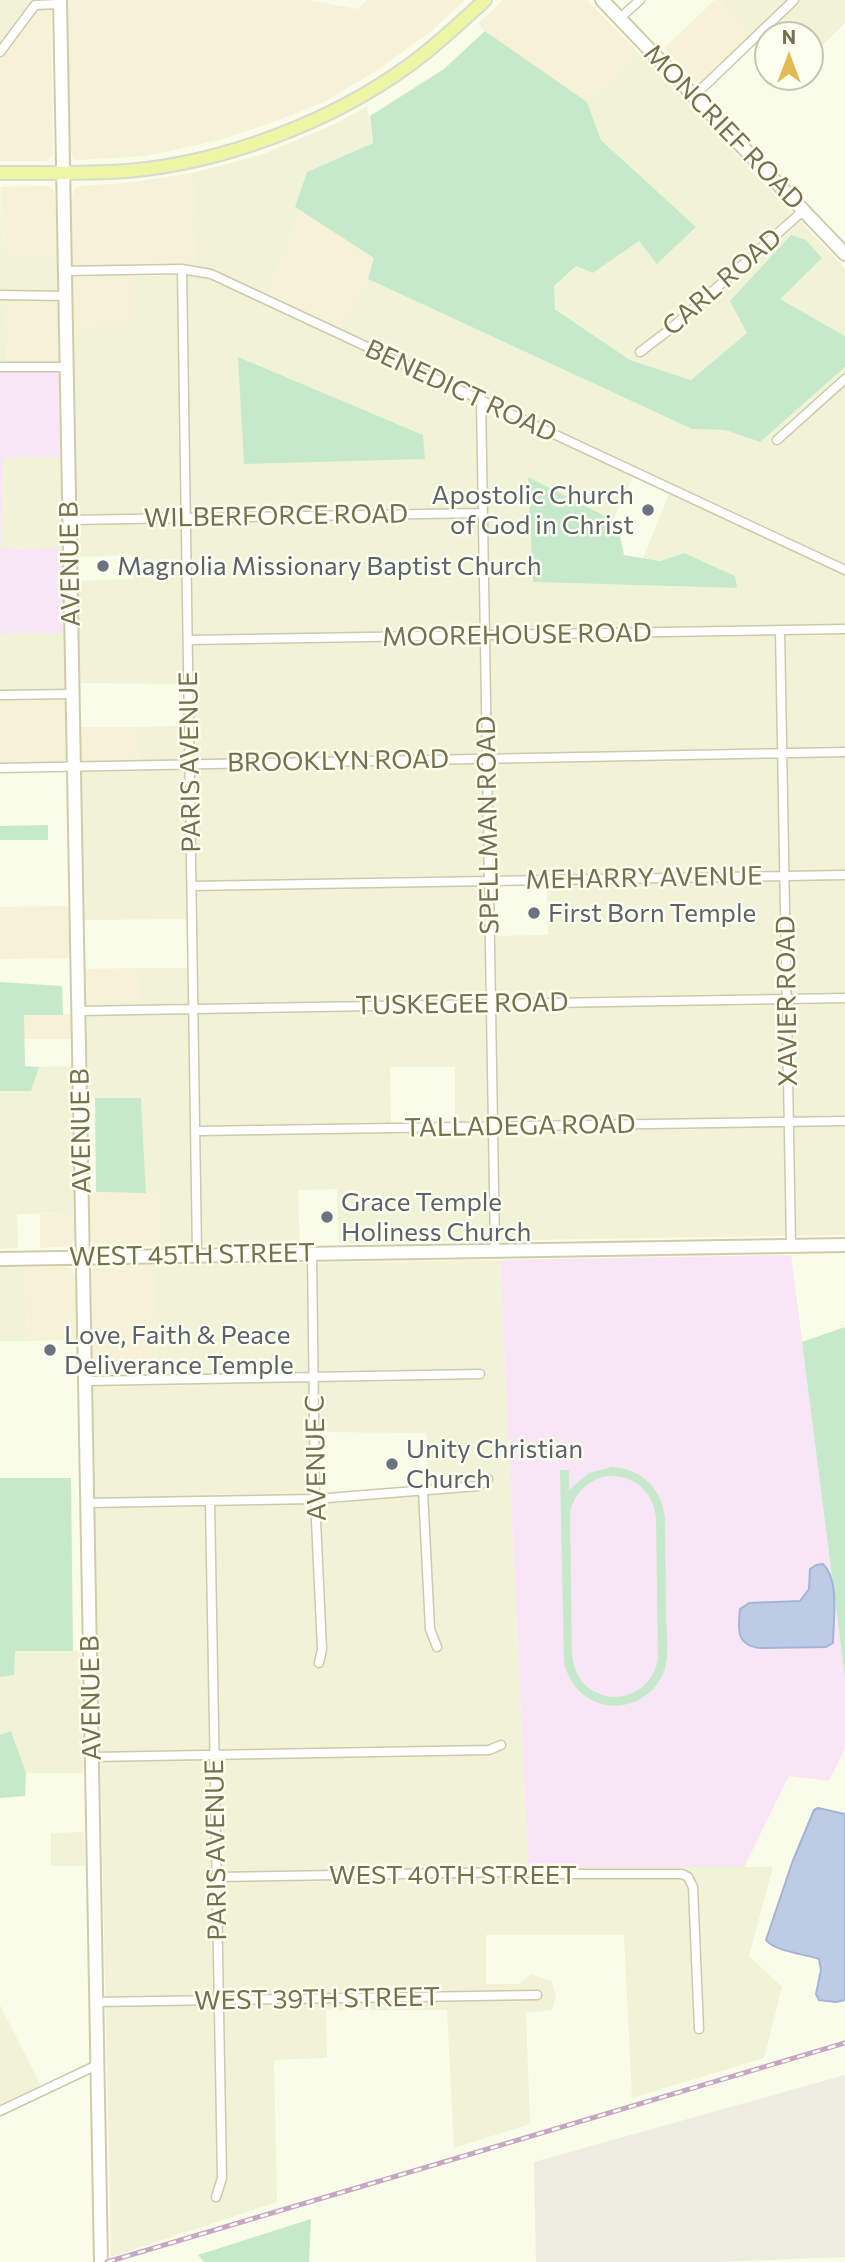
<!DOCTYPE html>
<style>
body{margin:0}
#map{position:relative;width:845px;height:2262px;overflow:hidden;background:#f9fce8;font-family:Commissioner,sans-serif}
canvas{display:block}
.north{position:absolute;left:754px;top:21px;width:70px;height:70px;box-sizing:border-box;background:#fcfeef;border:2px solid #c6c5ae;border-radius:50%;rotate:0deg;font-size:19px;font-weight:700;line-height:28px;text-align:center;color:#75704d}
.north::after{content:'';display:block;margin:auto;width:24px;height:32px;background:#e0bc53;clip-path:polygon(50% 0,100% 100%,50% 72%,0 100%)}
</style>
<div id="map">
<canvas width="845" height="2262"></canvas>
<div class="north">N</div>
</div>
<script>
const ctx = document.querySelector('canvas').getContext('2d');
ctx.lineJoin = 'round';
function paint(path, color) { ctx.fillStyle = color; ctx.fill(path, 'evenodd'); }
function strokePath(path, color, width, dash) { ctx.strokeStyle = color; ctx.lineWidth = width; ctx.lineCap = dash ? 'butt' : 'round'; ctx.setLineDash(dash || []); ctx.stroke(path); }
function write(font, color, halo, rows, align = 'center') {
  ctx.font = font + ' Commissioner,sans-serif'; ctx.lineWidth = 5; ctx.setLineDash([]); ctx.textBaseline = 'middle'; ctx.strokeStyle = halo; ctx.fillStyle = color; for (const [text, x, y, turn = 0] of rows) {
    ctx.save(); ctx.translate(x, y); ctx.rotate((+turn || 0) * Math.PI / 180); ctx.textAlign = isNaN(turn) ? turn : align; if (halo) ctx.strokeText(text, 0, 0); ctx.fillText(text, 0, 0); ctx.restore();
  }
}
const residential = new Path2D(`
 M0,0H51L32,14L0,60Z
 M716,0H845V23L811,57L810,35H792L779,21L757,42Z
 M639,53L845,268V336L780,299L806,240L747,333L691,380L630,360L555,308L554,286L576,266L593,273L639,241L658,263L696,227L601,140L587,102Z
 M367,106L373,143L307,172L295,207L301,211L267,294L342,328L368,279L692,429L725,430L759,442L845,367V1235L339,1243L337,1189L298,1190L300,1244L161,1246L160,1193H146L141,1098H87L86,1006L140,1004L139,968H188L186,919L84,920L81,759H139V727L183,726V684L80,683L77,581L134,579L132,555L77,557L73,325L134,323L133,275L195,277L193,173L264,154L339,122ZM633,477L669,494L643,558L660,561L684,553L736,588L533,582L529,478L613,520ZM547,885L548,935L494,936V886ZM390,1067H455V1123H391Z
 M0,187L3,254L57,255L58,301H6L8,372H0Z
 M60,457L62,548L1,549L3,458Z
 M64,633L66,698L0,699V634Z
 M72,1066L75,1213L17,1214L18,1248L0,1249V1091H30L39,1067Z
 M500,1260L528,1867H773L749,1956L782,1987L764,2058L632,2098L624,1935H486V1984H519L531,1974L551,1981L556,1996L552,2010L526,2013L530,2124L454,2148L447,2010H326L327,2058L274,2060L277,2202L111,2257L92,1375L156,1374L154,1265ZM320,1432L427,1433V1487L321,1494Z
 M0,1267H26L28,1341H0Z
 M14,1651H81L83,1773H26L11,1732L0,1735V1677L14,1675Z
 M84,1832L85,1866H51V1833Z
 M0,2005L45,2094L0,2116Z`);
const commercial = new Path2D(`
 M68,0H306L357,9L367,0H465L431,31L379,69L324,102L271,123L219,140L145,156L78,160L74,159L70,151Z
 M503,0H587L639,53L587,102L485,31L478,24Z
 M715,0L757,42L704,92L664,48Z
 M51,1L53,155L46,161H0V60L32,14Z
 M193,173L195,277L134,275V323L73,325L70,205L74,189L79,186L128,183Z
 M46,186L50,187L55,193L57,255L3,254L1,187Z
 M301,211L375,258L368,279L342,329L267,294Z
 M6,301H58L59,371L8,372Z
 M66,698L67,764L0,765V699Z
 M80,727H139V759H81Z
 M69,906L70,958L0,959V907Z
 M139,968L140,1004L86,1006L85,969Z
 M71,1014L72,1039H24V1015Z
 M89,1192L161,1193V1246H97L92,1242L90,1236Z
 M75,1213V1236L71,1246L40,1248V1214Z
 M154,1265L156,1374L92,1375L91,1273L93,1269L105,1265Z
 M65,1266L71,1269L76,1277L77,1340L28,1341L26,1267Z`);
const industrial = new Path2D(`
 M845,2075V2257L716,2262H536L534,2162Z`);
const education = new Path2D(`
 M59,371L60,457L3,458L1,549L62,548L64,633L0,634V372Z
 M791,1255L845,1678V1748L829,1781L789,1776L744,1867H528L500,1260Z`);
const green = new Path2D(`
 M485,31L587,102L601,140L696,227L657,264L639,241L593,273L576,266L554,286L555,309L630,360L691,380L747,333L730,301L791,235L806,240L822,258L780,299L845,336V367L760,442L725,430L692,429L368,279L374,258L295,207L307,172L373,143L370,116L444,69Z
 M238,357L423,435L425,459L244,464Z
 M528,477L617,522L624,555L660,561L684,553L735,576L737,588L533,582Z
 M48,825V840H0V826Z
 M0,982L62,986L63,1015H24L25,1066L39,1067L31,1091H0Z
 M95,1098H141L146,1193L96,1192Z
 M845,1327V1678L802,1342Z
 M612,1467C642,1469 662,1489 665,1518C665,1552 666,1586 666,1620C667,1636 669,1653 665,1668C657,1695 629,1711 602,1704C581,1698 569,1682 564,1663L560,1470H569V1490L589,1473ZM606,1476C633,1474 654,1491 656,1519L658,1660C646,1712 576,1708 572,1654L570,1513C574,1493 587,1481 606,1476Z
 M0,1478H71L73,1651H15L14,1675L0,1677Z
 M11,1731L26,1773L25,1796L0,1798V1735Z
 M311,2219L309,2262H204L198,2255Z`);
const water = new Path2D(`
 M823,1564C840,1580 833,1621 833,1643L826,1647L761,1648C736,1646 738,1630 740,1609L749,1603L800,1601L809,1589L810,1569L816,1565Z
 M818,1808L845,1814V2000L836,2002L819,2000L816,1994L821,1970L819,1959C804,1954 774,1951 766,1940L792,1863L814,1810Z`);
const street = new Path2D(`
 M620,18L640,0
 M0,52L35,5L60,4
 M695,95L794,0
 M182,269L197,1254
 M64,271L182,269L211,274L845,570
 M0,295L65,296
 M640,352L669,330L804,210
 M0,367H67
 M481,399L495,1250
 M777,440L845,379
 M69,520L483,513
 M780,631L791,1246
 M188,640L845,629
 M0,695L73,694
 M0,768L845,752
 M192,886L845,875
 M78,1011L845,998
 M196,1131L845,1121
 M312,1253L315,1499L322,1649L319,1663
 M85,1381L480,1374
 M423,1491L430,1629L437,1647
 M210,1501L222,2178L216,2197
 M87,1503L315,1499L478,1486L488,1479
 M92,1757L489,1750L501,1745
 M217,1877L518,1872L558,1874H682L688,1877L693,1887L699,2029
 M96,2002L537,1995
 M0,2111L97,2065`);
const secondary = new Path2D(`
 M60,0L101,2262
 M602,0L845,254
 M0,1259L845,1245`);
const primary = new Path2D(`
 M0,173C42,173 85,174 127,171C223,163 331,122 408,66C436,46 460,23 485,0`);
const rail = new Path2D(`
 M107,2262L845,2043`);
const markers = [
 [648,510,7,"#6b7280"],
 [103,566,7,"#6b7280"],
 [534,913,7,"#6b7280"],
 [327,1217,7,"#6b7280"],
 [50,1350,7,"#6b7280"],
 [392,1464,7,"#6b7280"]
];
const streetNames = [
 ["MONCRIEF ROAD",724,127,46],
 ["CARL ROAD",722,282,-41],
 ["BENEDICT ROAD",461,391,25],
 ["WILBERFORCE ROAD",276,516,-1],
 ["AVENUE B",70,564,-91],
 ["MOOREHOUSE ROAD",517,635,-1],
 ["BROOKLYN ROAD",338,761,-1],
 ["PARIS AVENUE",190,762,-91],
 ["SPELLMAN ROAD",488,825,-91],
 ["MEHARRY AVENUE",644,878,-1],
 ["XAVIER ROAD",787,1001,-91],
 ["TUSKEGEE ROAD",462,1004,-1],
 ["TALLADEGA ROAD",520,1126,-1],
 ["AVENUE B",81,1131,-91],
 ["WEST 45TH STREET",192,1255,-1],
 ["AVENUE C",316,1458,-91],
 ["AVENUE B",91,1698,-91],
 ["PARIS AVENUE",216,1850,-91],
 ["WEST 40TH STREET",453,1875],
 ["WEST 39TH STREET",317,1999,-1]
];
const worshipNames = [
 ["Apostolic Church",634,495,"right"],
 ["of God in Christ",634,525,"right"],
 ["Magnolia Missionary Baptist Church",117,566],
 ["First Born Temple",548,913],
 ["Grace Temple",341,1202],
 ["Holiness Church",341,1232],
 ["Love, Faith & Peace",64,1335],
 ["Deliverance Temple",64,1365],
 ["Unity Christian",406,1449],
 ["Church",406,1479]
];
paint(residential, '#f1f3d7');
paint(commercial, '#f6f1d7');
paint(industrial, '#edede1');
paint(education, '#f8e5f5');
paint(green, '#c7e9cb');
paint(water, '#bdcbe5');
strokePath(water, '#a4b4d6', 2);
strokePath(street, '#cbcaac', 11);
strokePath(secondary, '#cecdaa', 16);
strokePath(primary, '#dbdad1', 16);
strokePath(street, '#fff', 8);
strokePath(secondary, '#fff', 12);
strokePath(primary, '#ebf7a4', 12);
strokePath(rail, '#c6a6c4', 5);
strokePath(rail, '#fcfeef', 2.5, [8]);
for (const [x, y, r, color] of markers) { const dot = new Path2D(); dot.arc(x, y, r, 0, 2 * Math.PI); ctx.fillStyle = color; ctx.fill(dot); strokePath(dot, '#fcfeef', 2.5); }
write('26px', '#75704d', '#fcfeef', streetNames);
write('26px', '#5b616d', '#fcfeef', worshipNames, 'left');
</script>
